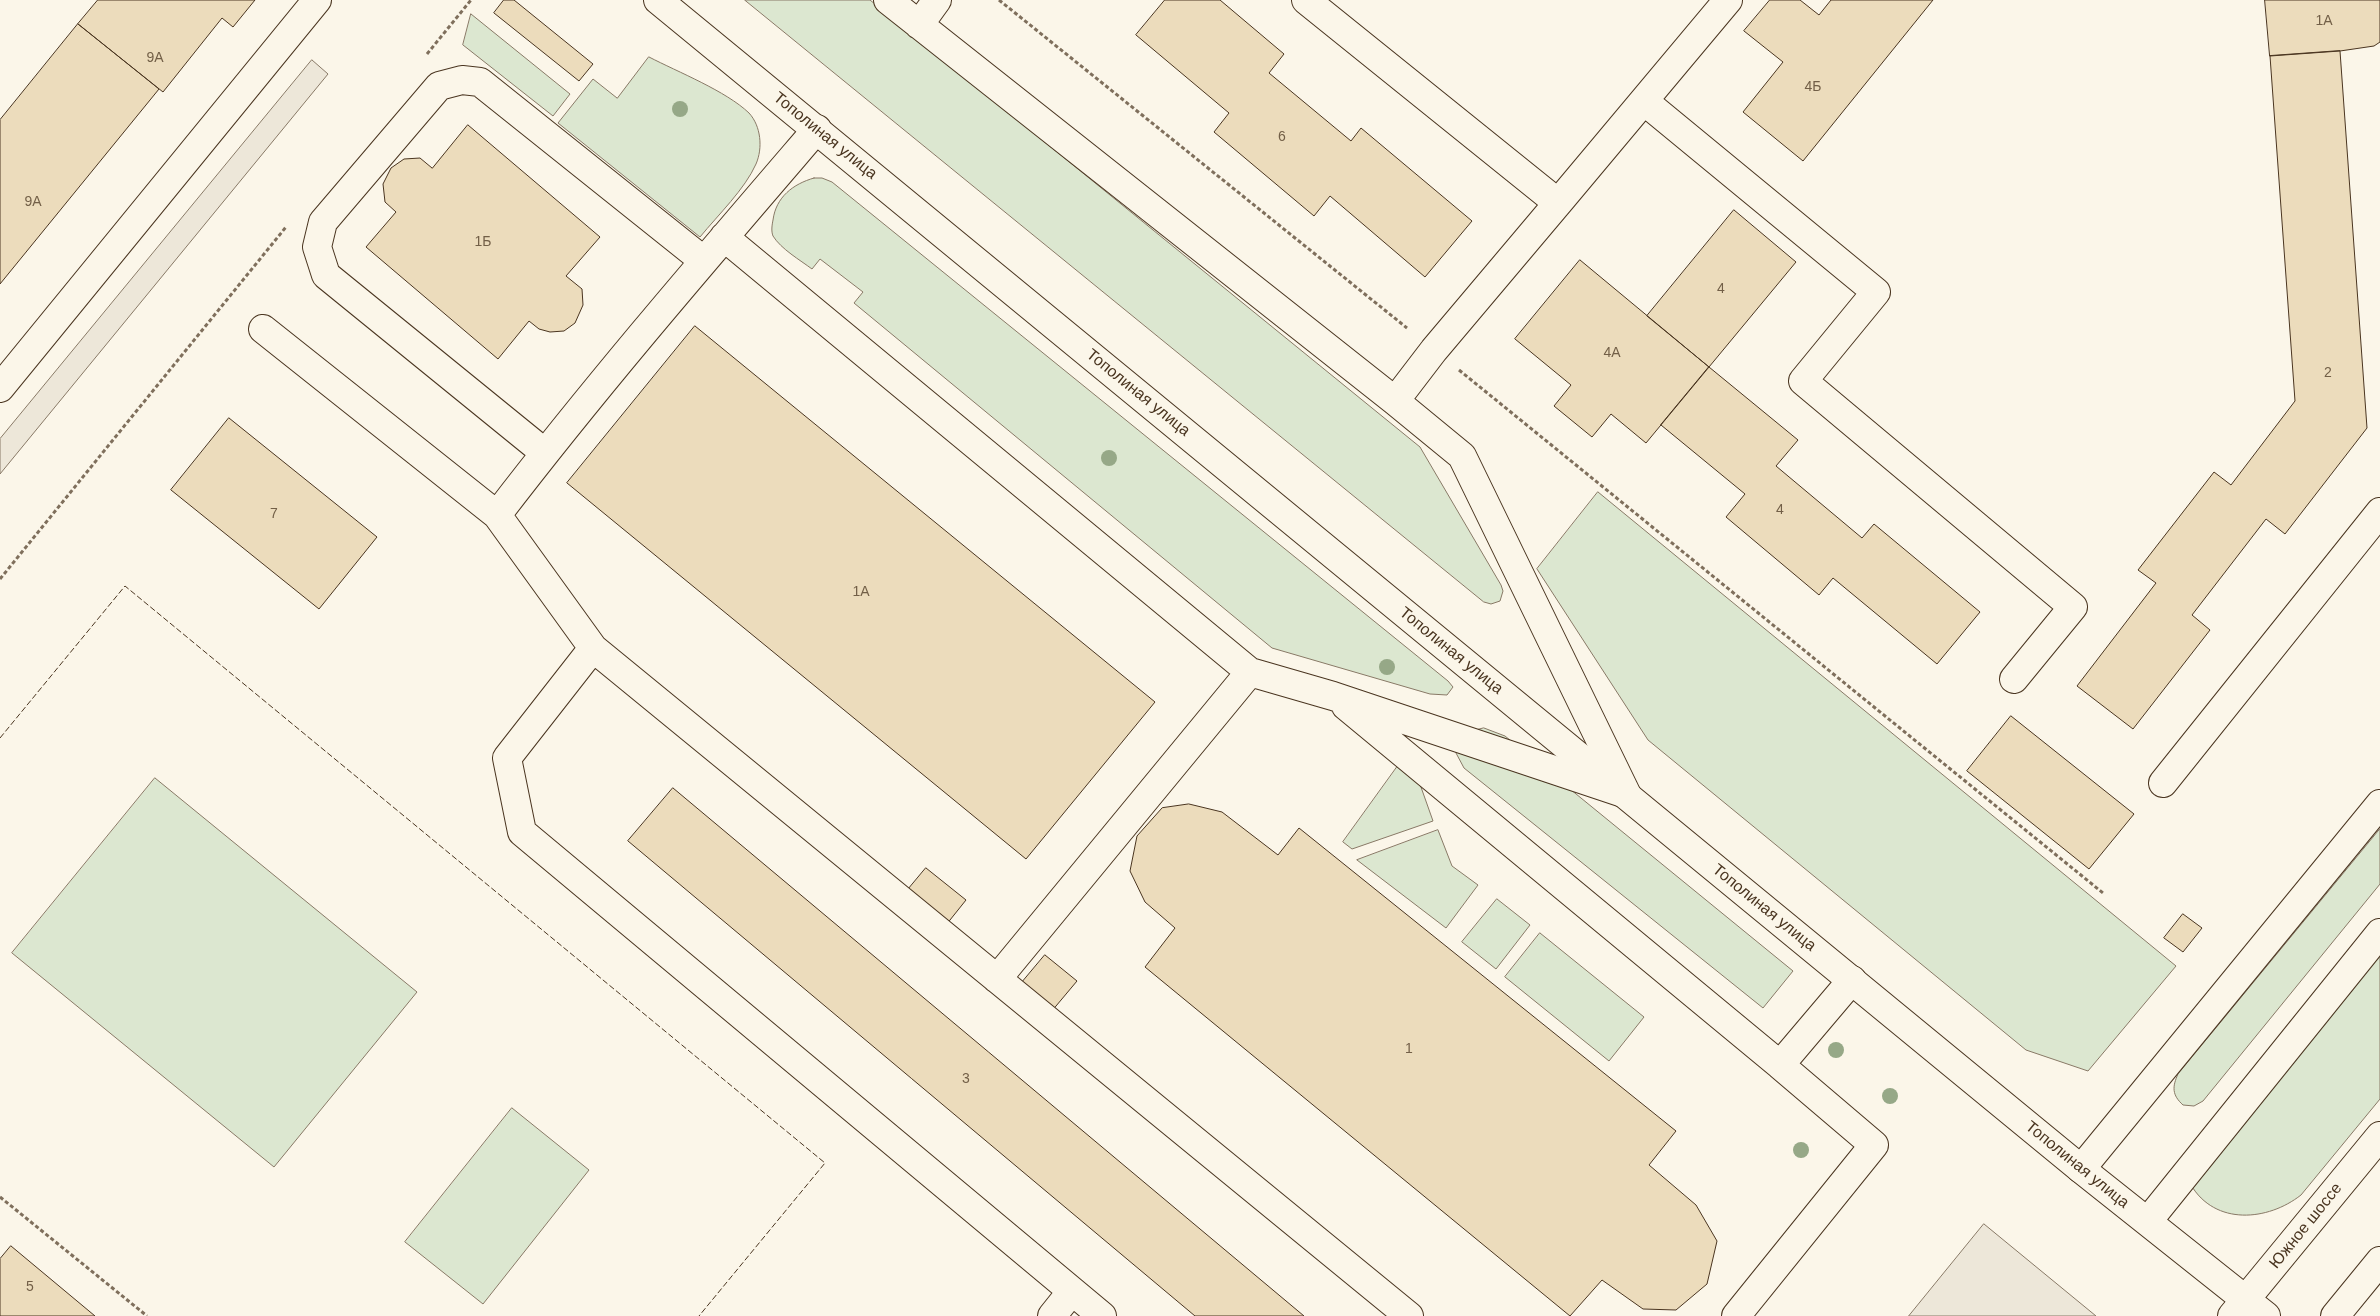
<!DOCTYPE html>
<meta charset="utf-8">
<style>
body{margin:0}
canvas{display:block;background:#fbf6e9}
</style>
<canvas width="2380" height="1316"></canvas>
<script>
const ctx = document.querySelector('canvas').getContext('2d');
ctx.lineJoin = 'round';
function paint(path, color) { ctx.fillStyle = color; ctx.fill(path, 'evenodd'); }
function strokePath(path, color, width, dash) { ctx.strokeStyle = color; ctx.lineWidth = width; ctx.lineCap = dash ? 'butt' : 'round'; ctx.setLineDash(dash || []); ctx.stroke(path); }
function write(font, color, halo, rows, align = 'center') {
  ctx.font = font + ' Arial,sans-serif'; ctx.lineWidth = 4; ctx.setLineDash([]); ctx.textBaseline = 'middle'; ctx.strokeStyle = halo; ctx.fillStyle = color; for (const [text, x, y, turn = 0] of rows) {
    ctx.save(); ctx.translate(x, y); ctx.rotate((+turn || 0) * Math.PI / 180); ctx.textAlign = isNaN(turn) ? turn : align; if (halo) ctx.strokeText(text, 0, 0); ctx.fillText(text, 0, 0); ctx.restore();
  }
}
const green = new Path2D(`
 M745,0H870L1420,447L1501,585L1503,591L1500,601L1491,604L1484,602Z
 M471,14L570,94L553,116L463,45Z
 M649,57C678,72 726,91 749,113C761,126 763,148 756,164C745,189 718,215 700,237L558,123L593,79L617,98Z
 M814,178H822L832,182L1448,681L1453,687L1447,695L1430,694L1272,648L854,303L863,292L820,259L812,269C800,260 781,249 773,236C771,231 772,225 773,220C776,197 793,184 814,178Z
 M1598,492L2176,966L2088,1071L2026,1050L1648,740L1537,569Z
 M1484,728L1505,736L1793,971L1763,1008L1464,768L1456,753L1457,743L1472,731Z
 M1400,763L1416,773L1433,821L1352,849L1343,842Z
 M155,778L417,992L274,1167L12,953Z
 M2380,829V884L2203,1101L2194,1106L2183,1105C2172,1095 2172,1087 2178,1074Z
 M1438,830L1452,866L1478,885L1446,928L1357,860Z
 M1497,899L1530,925L1496,969L1462,942Z
 M1540,933L1644,1017L1609,1061L1505,977Z
 M2380,939V1099L2301,1195C2268,1221 2215,1226 2191,1185Z
 M512,1108L589,1170L483,1304L405,1242Z`);
const parking = new Path2D(`
 M312,60L328,74L0,474V439Z
 M1984,1224L2096,1316H1909Z`);
const building = new Path2D(`
 M98,0H255L233,27L222,18L163,92L78,24Z
 M504,0H514L593,64L579,81L494,13Z
 M1165,0H1220L1284,54L1269,73L1351,141L1361,128L1472,221L1425,277L1330,196L1314,216L1214,132L1229,113L1136,35Z
 M1770,0H1800L1819,15L1831,0H1933L1803,161L1743,112L1783,62L1744,31Z
 M2265,0H2380V42L2374,46L2340,51L2270,56Z
 M78,24L159,89L0,284V120Z
 M2340,51L2367,428L2285,534L2266,519L2192,615L2210,630L2133,729L2077,686L2156,583L2138,570L2214,472L2231,485L2295,401L2270,56Z
 M468,125L600,237L566,276L582,289L583,305L575,323L564,331L550,332L539,329L529,321L498,359L366,247L396,212L385,202L383,184L391,168L404,159L420,158L432,168Z
 M1734,210L1796,262L1709,367L1647,316Z
 M1580,260L1709,367L1646,443L1611,414L1592,437L1554,406L1571,385L1515,339Z
 M695,326L1155,702L1026,859L567,483Z
 M1709,367L1798,440L1776,466L1862,538L1874,524L1980,612L1937,664L1833,578L1819,595L1726,517L1745,494L1661,425Z
 M229,418L377,537L319,609L171,490Z
 M2011,716L2134,814L2089,869L1967,771Z
 M673,788L1304,1316H1195L628,841Z
 M1189,804L1222,812L1278,855L1299,828L1676,1131L1649,1165L1696,1205L1717,1241L1707,1284L1676,1310L1643,1309L1602,1280L1570,1316L1145,967L1175,928L1145,902L1130,871L1137,836L1162,808Z
 M926,868L966,900L946,925L906,892Z
 M2183,914L2202,928L2183,952L2164,938Z
 M1045,955L1077,981L1051,1012L1019,986Z
 M11,1246L95,1316H0V1259Z`);
const path = new Path2D(`
 M999,0L1407,328
 M427,54L471,0
 M1459,370L2103,893
 M0,579L286,227
 M0,1197L147,1316`);
const minor = new Path2D(`
 M888,0L1395,401L1462,456L1627,795
 M1306,0L1558,203L1434,350L1395,401
 M919,25L937,0
 M1644,101L1876,292L1803,381L2073,607L2014,679
 M817,129C708,256 598,383 497,515L593,648L1409,1316
 M1558,203L1728,0
 M724,237L1250,672L1333,696L1623,793
 M263,329L497,515
 M0,388L317,0
 M545,453L326,275L317,247L323,222L439,86L462,80L480,82L704,261
 M593,648L507,758L522,832L1102,1316
 M1346,706L1780,1065L1852,980
 M2163,783L2380,512
 M997,979L1250,672
 M2081,1169L2380,804
 M2148,1221L2380,933
 M1052,1316L1072,1291
 M1736,1316L1874,1145L1780,1065`);
const major = new Path2D(`
 M658,0L2081,1169L2266,1316
 M2232,1316L2380,1136
 M2335,1316L2380,1261`);
const fence = new Path2D(`
 M0,738L125,586L825,1163L699,1316`);
const trees = [
 [680,109],
 [1109,458],
 [1387,667],
 [1836,1050],
 [1890,1096],
 [1801,1150]
];
const numberNames = [
 ["1А",2324,21],
 ["9А",155,58],
 ["4Б",1813,87],
 ["6",1282,137],
 ["9А",33,202],
 ["1Б",483,242],
 ["4",1721,289],
 ["4А",1612,353],
 ["2",2328,373],
 ["4",1780,510],
 ["7",274,514],
 ["1А",861,592],
 ["1",1409,1049],
 ["3",966,1079],
 ["5",30,1287]
];
const streetNames = [
 ["Тополиная улица",825,136,39],
 ["Тополиная улица",1138,393,39],
 ["Тополиная улица",1451,651,39],
 ["Тополиная улица",1764,908,39],
 ["Тополиная улица",2077,1165,39],
 ["Южное шоссе",2306,1226,-51]
];
paint(green, '#dce7d0');
strokePath(green, '#887966', 1);
paint(parking, '#ede7d9');
strokePath(parking, '#887966', 1);
paint(building, '#ecdcbc');
strokePath(building, '#4a3520', 1);
strokePath(minor, '#4a3520', 30);
strokePath(major, '#4a3520', 30);
strokePath(path, '#7f6f5c', 3, [4, 2.5]);
strokePath(minor, '#fbf6e9', 28);
strokePath(major, '#fbf6e9', 28);
strokePath(fence, '#4a3520', 1, [6, 2.5]);
ctx.fillStyle = '#96a887';
for (const [x, y] of trees) { ctx.beginPath(); ctx.arc(x, y, 8, 0, 2 * Math.PI); ctx.fill(); }
write('14px', '#725f47', null, numberNames);
write('16px', '#4a3520', '#fbf6e9', streetNames);
</script>
